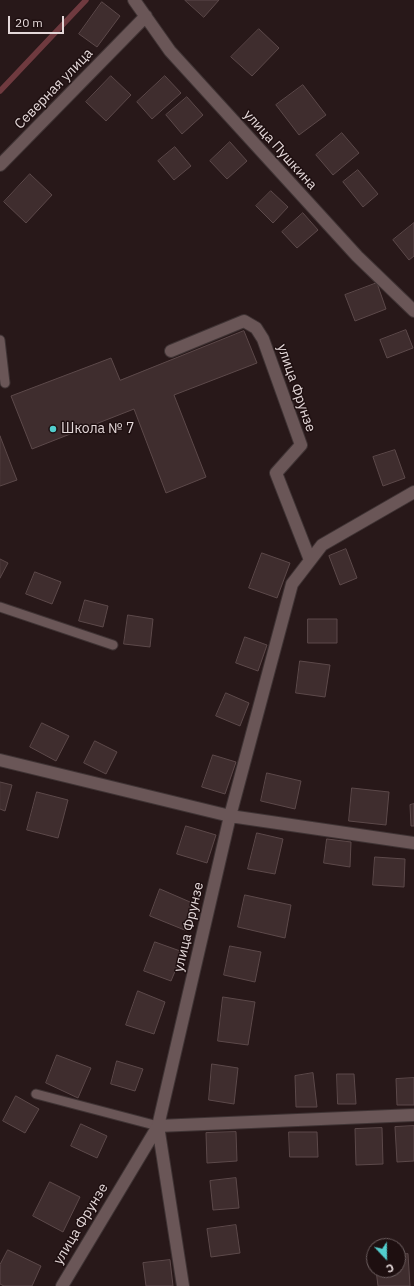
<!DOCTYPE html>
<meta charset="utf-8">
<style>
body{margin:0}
#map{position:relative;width:414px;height:1286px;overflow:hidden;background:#281819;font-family:"IBM Plex Sans",sans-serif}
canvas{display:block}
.north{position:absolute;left:366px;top:1238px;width:40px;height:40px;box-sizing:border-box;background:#1e0f10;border:1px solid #6d5f60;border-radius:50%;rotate:158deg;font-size:11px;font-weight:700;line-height:16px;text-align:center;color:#e4d8d9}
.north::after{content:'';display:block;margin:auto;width:14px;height:18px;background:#52cdcd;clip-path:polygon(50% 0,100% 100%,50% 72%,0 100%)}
.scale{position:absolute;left:8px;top:16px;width:56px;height:18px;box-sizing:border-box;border:2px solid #e4d8d9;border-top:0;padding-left:5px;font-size:12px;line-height:14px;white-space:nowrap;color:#e4d8d9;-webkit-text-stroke:3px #1e0f10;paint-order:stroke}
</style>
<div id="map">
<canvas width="414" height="1286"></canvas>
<div class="north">С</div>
<div class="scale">20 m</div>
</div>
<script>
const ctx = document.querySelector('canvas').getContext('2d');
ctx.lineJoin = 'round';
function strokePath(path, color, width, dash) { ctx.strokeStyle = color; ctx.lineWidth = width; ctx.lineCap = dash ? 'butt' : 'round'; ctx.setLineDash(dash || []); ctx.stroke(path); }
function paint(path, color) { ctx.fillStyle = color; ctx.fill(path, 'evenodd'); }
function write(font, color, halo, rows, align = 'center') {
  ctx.font = font + ' "IBM Plex Sans",sans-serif'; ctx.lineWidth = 3; ctx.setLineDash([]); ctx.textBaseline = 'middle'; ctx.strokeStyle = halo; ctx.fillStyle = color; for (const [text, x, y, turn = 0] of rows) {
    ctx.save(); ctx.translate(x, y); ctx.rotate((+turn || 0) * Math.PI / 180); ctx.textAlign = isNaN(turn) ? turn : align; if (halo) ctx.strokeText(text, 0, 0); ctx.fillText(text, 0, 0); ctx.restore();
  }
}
const stream = new Path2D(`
 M0,91L86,0`);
const building = new Path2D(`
 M185,0H219L204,17Z
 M102,2L120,16L97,47L79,34Z
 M259,29L279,48L252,76L231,57Z
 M111,76L131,95L106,121L86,102Z
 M165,76L181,93L152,119L137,102Z
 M303,85L326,115L299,135L276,105Z
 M187,97L203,115L182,134L166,115Z
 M342,133L359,153L333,175L316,155Z
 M230,142L247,161L227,179L210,161Z
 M175,147L191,166L174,180L158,161Z
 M358,170L378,194L363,207L343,182Z
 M30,174L52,195L26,223L4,202Z
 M271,191L288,207L273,223L256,206Z
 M303,213L318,230L297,248L282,232Z
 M414,223V256L409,260L393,240Z
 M377,283L386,309L355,321L345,295Z
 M406,330L413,348L387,358L380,340Z
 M244,331L257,363L174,395L206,477L166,493L134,409L32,449L11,396L111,358L120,380Z
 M0,436L17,480L0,486Z
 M395,450L405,478L383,486L373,457Z
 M346,549L357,578L340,585L329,556Z
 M262,553L290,563L277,598L249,588Z
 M0,559L8,563L0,578Z
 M35,572L61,582L52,604L26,594Z
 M85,600L108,606L103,627L79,621Z
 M128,615L153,619L150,647L124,644Z
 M308,619H337V643H308Z
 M245,637L267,645L258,671L236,663Z
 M300,661L330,665L325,697L296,693Z
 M226,693L249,703L240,726L216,716Z
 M42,723L69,736L56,761L30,747Z
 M95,741L117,752L106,774L84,763Z
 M213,755L236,762L225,794L202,787Z
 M267,773L301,781L295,809L261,801Z
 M0,782L12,785L5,811L0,809Z
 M352,788L389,792L386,825L349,821Z
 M37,792L68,800L58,838L27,830Z
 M414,804V826H411L410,805Z
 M186,826L216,835L207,863L177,854Z
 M257,833L283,839L275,874L248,869Z
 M327,839L351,842L350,867L324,863Z
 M375,857L405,859L404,887L373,885Z
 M160,889L197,905L187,931L150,916Z
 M245,895L291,905L285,938L238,927Z
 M155,942L183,952L171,981L144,971Z
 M230,946L261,952L255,982L224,975Z
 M138,991L165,1002L154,1034L126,1025Z
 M223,997L255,1002L248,1045L218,1041Z
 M57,1055L91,1068L78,1098L46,1083Z
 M117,1061L143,1069L135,1091L111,1084Z
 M212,1064L238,1068L234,1104L209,1100Z
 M313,1073L317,1107H296L295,1076Z
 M337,1074H354L356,1104H338Z
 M414,1078V1105H397L396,1079Z
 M16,1096L39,1109L25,1133L3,1121Z
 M81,1124L107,1136L97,1158L71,1146Z
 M414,1126V1161L397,1162L395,1127Z
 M382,1128L383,1164L356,1165L355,1129Z
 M236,1132L237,1161L207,1163L206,1133Z
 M289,1132H317L318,1157H290Z
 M236,1178L239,1208L213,1210L210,1181Z
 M50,1182L80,1197L63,1232L33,1216Z
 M236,1225L240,1253L211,1257L207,1229Z
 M8,1250L41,1266L32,1286H4L0,1284V1265Z
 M408,1254L410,1286H378L376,1270H398V1255Z
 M170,1260L173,1286H146L143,1263Z`);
const service = new Path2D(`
 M0,340L5,383
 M0,607L113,645
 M36,1094L158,1126`);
const minor = new Path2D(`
 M134,0L170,51L357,256L414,311
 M0,165L146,16
 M171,351L244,321L256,328L263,339L301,445L276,473L310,560
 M0,760L230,816L414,843
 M62,1286L158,1126L230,816L292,584L322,545L414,492
 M183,1286L158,1126L414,1115`);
const markers = [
 [53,429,4,"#52cdcd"]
];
const streetNames = [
 ["Северная улица",54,89,-46],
 ["улица Пушкина",280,150,48],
 ["улица Фрунзе",296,388,71],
 ["улица Фрунзе",189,927,-77],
 ["улица Фрунзе",81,1224,-59]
];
const poiNames = [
 ["Школа № 7",61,429]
];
strokePath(stream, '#6f3a3f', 5.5);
paint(building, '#3f2d2e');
strokePath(building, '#5c494a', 1);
strokePath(service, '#3f3334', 11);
strokePath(minor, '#3f3334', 14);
strokePath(service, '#6a5657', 9);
strokePath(minor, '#6a5657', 12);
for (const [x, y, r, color] of markers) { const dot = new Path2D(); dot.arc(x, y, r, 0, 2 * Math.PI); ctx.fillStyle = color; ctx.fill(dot); strokePath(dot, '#1e0f10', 1.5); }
write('14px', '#e4d8d9', '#1e0f10', streetNames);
write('14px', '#e4d8d9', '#1e0f10', poiNames, 'left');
</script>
